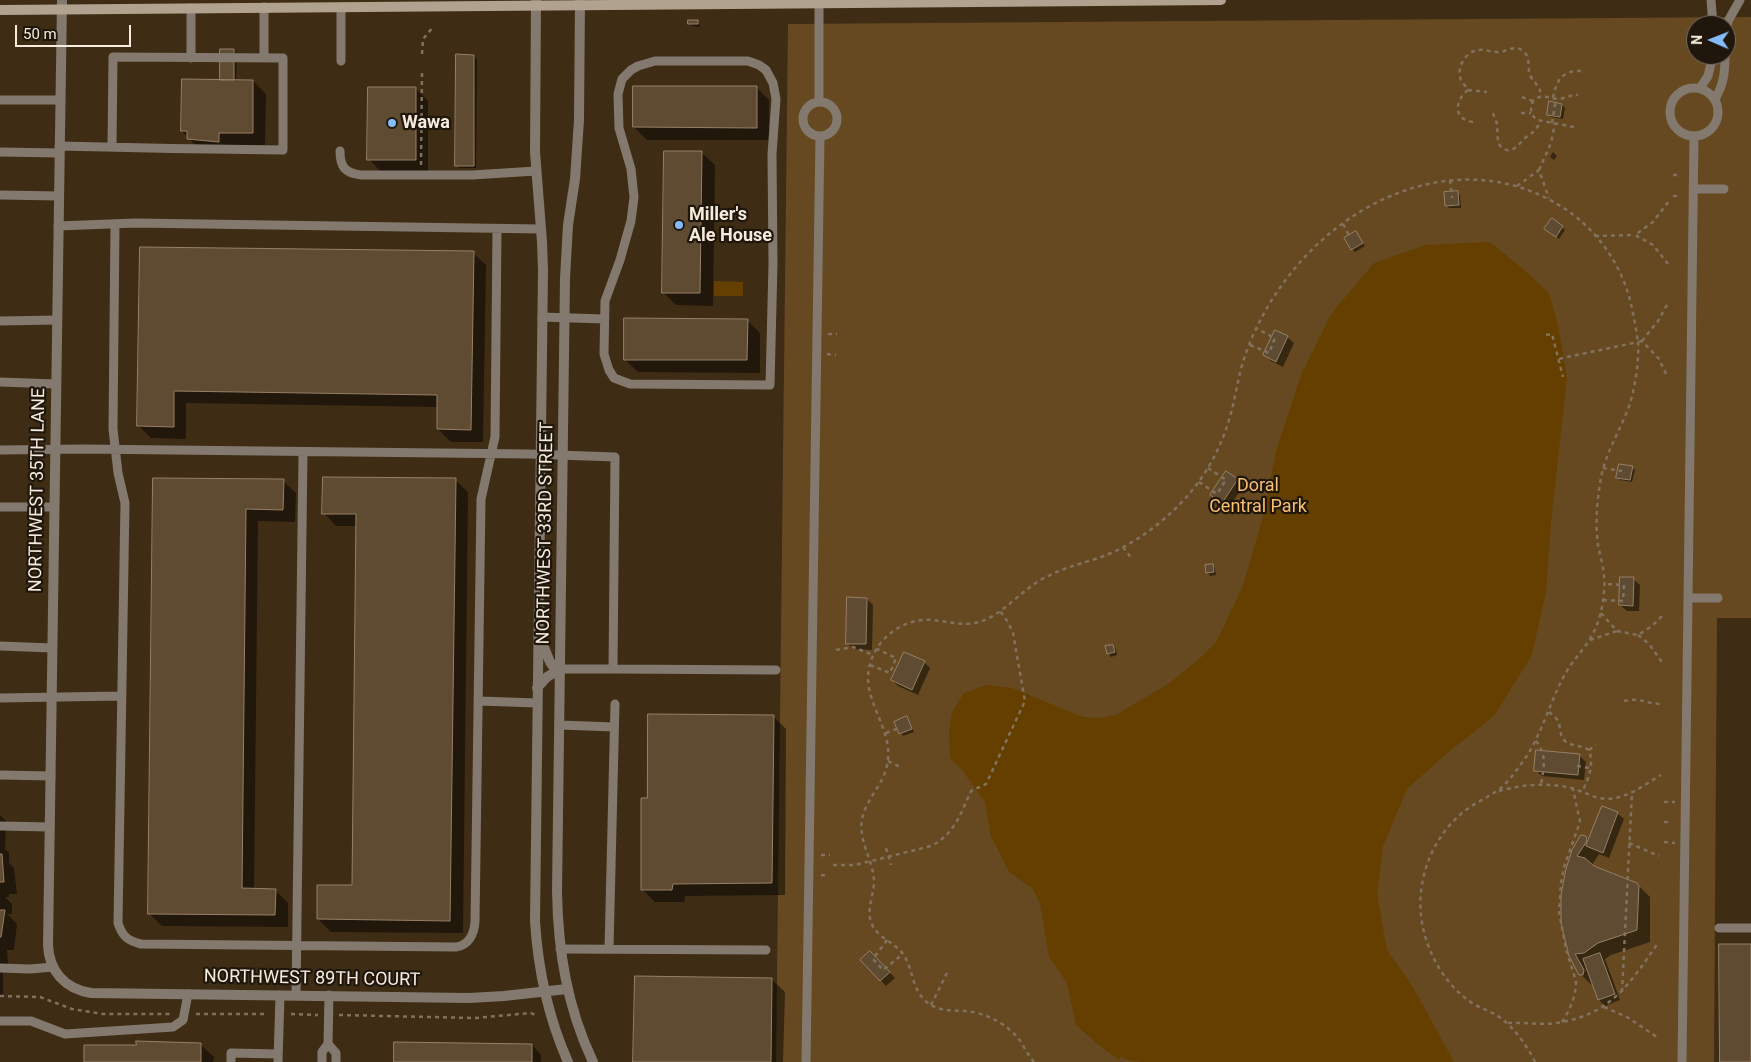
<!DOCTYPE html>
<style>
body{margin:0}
#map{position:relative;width:1751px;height:1062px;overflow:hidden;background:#3f2c14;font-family:Roboto,sans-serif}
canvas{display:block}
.north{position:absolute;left:1686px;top:15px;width:50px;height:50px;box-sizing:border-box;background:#1f170c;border:1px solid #756c60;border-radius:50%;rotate:271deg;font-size:14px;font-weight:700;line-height:20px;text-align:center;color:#f7ebdd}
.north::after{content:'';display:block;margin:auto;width:18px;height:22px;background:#84bcfb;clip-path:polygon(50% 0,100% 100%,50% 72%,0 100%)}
.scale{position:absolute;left:15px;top:25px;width:116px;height:22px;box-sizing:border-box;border:2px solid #f7ebdd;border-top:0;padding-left:6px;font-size:15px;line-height:18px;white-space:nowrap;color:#f7ebdd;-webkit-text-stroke:4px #1f170c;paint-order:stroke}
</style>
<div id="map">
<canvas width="1751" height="1062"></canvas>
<div class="north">N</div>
<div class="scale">50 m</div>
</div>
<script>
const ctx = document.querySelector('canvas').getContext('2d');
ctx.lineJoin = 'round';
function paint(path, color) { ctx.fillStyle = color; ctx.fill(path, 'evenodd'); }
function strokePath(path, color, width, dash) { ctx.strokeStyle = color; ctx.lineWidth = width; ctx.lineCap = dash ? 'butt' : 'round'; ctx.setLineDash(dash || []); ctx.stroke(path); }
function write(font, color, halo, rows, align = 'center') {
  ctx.font = font + ' Roboto,sans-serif'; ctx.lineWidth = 4.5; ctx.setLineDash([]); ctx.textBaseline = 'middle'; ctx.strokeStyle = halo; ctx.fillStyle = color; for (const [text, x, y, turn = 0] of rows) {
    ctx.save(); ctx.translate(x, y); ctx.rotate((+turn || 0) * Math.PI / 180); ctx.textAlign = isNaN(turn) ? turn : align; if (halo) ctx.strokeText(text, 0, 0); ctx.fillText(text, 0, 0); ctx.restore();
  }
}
const green = new Path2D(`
 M1751,17V618H1717L1714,1062H776L788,24ZM1696,25H1726V55H1696Z`);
const water = new Path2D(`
 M1490,242L1523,269L1549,293L1558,325L1567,378L1552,512L1546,591L1532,655L1494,716L1445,755L1407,789L1383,846L1377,894L1387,950L1413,987L1454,1062H1145L1132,1061L1120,1057L1119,1060L1100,1046L1076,1025L1067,983L1049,957L1040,903L1032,888L1009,872L991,837L985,802L962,770L950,758L949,732L952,712L964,693L987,685L1012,688L1083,717L1098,718L1116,715L1168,684L1197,661L1216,642L1243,586L1265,510L1276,451L1301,375L1331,314L1374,263L1426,245Z
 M714,281L743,282V296H714Z`);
const shadow = new Path2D(`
 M698,22L700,27L692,26L689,24Z
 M234,51L237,53L236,81H253L266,94L265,145H231V154L201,151L182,131L221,81Z
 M474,56L477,59L476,168H459L456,165Z
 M756,87L769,100V140H647L634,127Z
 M416,89L428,101V172H381L369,159Z
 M1550,103L1562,105L1565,108L1563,119L1551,117L1548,114Z
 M1553,152L1557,156L1554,160L1550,157Z
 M702,153L715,165L713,306L676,305L664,293Z
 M1457,193L1460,195L1461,208H1449L1447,206Z
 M1553,220L1565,230L1559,239L1549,231Z
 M1356,233L1365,246L1355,252L1352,249Z
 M141,248L473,253L486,265L483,442H451L438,429V407L186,403V439L151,438L138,425Z
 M747,320L760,333V373L638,372L625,360Z
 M1287,337L1294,343L1283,367L1271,361L1265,355Z
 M1632,467L1635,470L1632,482L1620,480L1618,477Z
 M154,479L283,481L296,493L295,522L258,521L254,890H275L288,903V927L162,926L149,913Z
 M455,480L468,492L463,933L331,932L318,919L353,886L357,526H336L324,513Z
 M1237,480L1243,486L1229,508L1212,495Z
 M1212,565L1215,568L1216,575L1210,576L1208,573L1206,566Z
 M1633,579L1640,585L1639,611H1627L1620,605Z
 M867,599L873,605L872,650L853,649L847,643Z
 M1113,646L1116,649L1117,655L1111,657L1109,654L1107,647Z
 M924,662L930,668L918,695L898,686L892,680Z
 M773,716L786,729L785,895L685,896L684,902H655L642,889L648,799Z
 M907,718L914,732L903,736L895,722Z
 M1580,756L1586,762L1584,780L1542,776L1535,770Z
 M1617,813L1624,819L1609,858L1599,854L1592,865L1637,884L1650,897V942L1611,955L1605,959L1620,1000L1605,1006L1599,1000L1594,987L1580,974L1570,956L1567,869L1586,837L1590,841Z
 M0,815L6,821L5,849L9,853V863L14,868L17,894H9V897H5L12,904V914H7L17,924L14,950H7L8,965L3,966V997H0Z
 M876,959L895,978L886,986L862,960Z
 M772,980L785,992L783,1062H635Z
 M201,1045L214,1057L213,1062H85Z
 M532,1045L541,1055V1062H395Z`);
const building = new Path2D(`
 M688,20H698V24H688Z
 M220,49H234V80H220Z
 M456,54L474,55V166H455Z
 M182,79L253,80V133H219V142L187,139V131H181Z
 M633,86H757V128L633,127Z
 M368,87H416V160H367Z
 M1549,101L1562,104L1560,117L1547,115Z
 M664,151H702L700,293H662Z
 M1458,191L1459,205L1445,206L1444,192Z
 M1552,218L1563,226L1556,237L1544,229Z
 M1356,231L1363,243L1351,250L1344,238Z
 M140,247L474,251L471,430L437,429V395L174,391V427L137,426Z
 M624,318L748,319L747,360H624Z
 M1275,330L1288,336L1276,362L1263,355Z
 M1619,464L1633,466L1630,480L1616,478Z
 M1226,471L1238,479L1222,503L1210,495Z
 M323,477L456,478L450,921L317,919V885H352L356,514H322Z
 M153,478L284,479L283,510L246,509L242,888L276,889L275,915L148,914Z
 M1213,564L1214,572L1206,573L1205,565Z
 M1620,577H1634L1633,606L1619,605Z
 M847,597L867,598L866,644H846Z
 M1113,645L1115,652L1107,654L1105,646Z
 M904,652L925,661L912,690L891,680Z
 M648,714L774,715L772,883L673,884L672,890H641V798H647Z
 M907,716L912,729L899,734L894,722Z
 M1536,750L1580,754L1578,775L1534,771Z
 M1602,806L1618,812L1603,853L1586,846Z
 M1581,835L1586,836L1587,841L1577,856L1585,858L1594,866L1637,883L1639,886L1637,930L1598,943L1584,953L1575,954L1584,970L1583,975H1579L1569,956L1561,923V895L1566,869L1572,850Z
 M0,854H2L4,882H0Z
 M0,910H5L1,937H0Z
 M1719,944H1751V1062H1720Z
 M870,951L890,972L880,981L860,960Z
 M1600,953L1615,994L1598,1000L1583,959Z
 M635,976L772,978L771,1062H633Z
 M136,1041L201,1043V1062H84V1045H136Z
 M394,1042L532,1044V1062H394Z`);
const path = new Path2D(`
 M422,54L423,39L434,26
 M1468,90L1487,92
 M1522,97L1533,101
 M1553,98C1556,81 1562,70 1581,71
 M1493,113L1497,124L1498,143C1508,157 1516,148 1524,139C1532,132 1536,132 1540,121
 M1521,113H1531
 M1473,122C1452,119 1455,100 1468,90C1466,87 1463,83 1461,80C1456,68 1465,52 1478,50C1485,49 1491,52 1497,52C1507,52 1515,44 1523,51C1532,58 1526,69 1531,77C1536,85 1540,86 1541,96
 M1552,123L1556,99
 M1574,127L1537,120C1530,114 1530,109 1533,101C1541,93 1548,98 1558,99C1564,99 1569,95 1578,95
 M421,165L422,72
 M1539,170L1551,143L1555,123
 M1673,175H1681
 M1450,180L1452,198
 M1517,186L1539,170L1549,198
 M1673,196H1681
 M1343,224L1350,237
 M1595,236L1635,235
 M1668,264L1653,245L1635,235L1653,222L1669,201
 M828,334H837
 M1546,335L1552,334L1563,377
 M1642,341L1658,321L1668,303
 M1250,345L1269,353L1275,338L1257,329
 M827,354L836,355
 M1603,468L1622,471
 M1199,482L1217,494L1226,480L1208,468
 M1123,547L1132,559
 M1603,600L1623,601L1624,585L1605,584
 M1601,613L1617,631L1638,635L1652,626L1663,615
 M1638,635L1649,644L1662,662
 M1590,640L1617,631
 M836,650L853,647L873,655
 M870,665L890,673L896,658L877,649
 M1624,701C1640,697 1646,704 1662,704
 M1549,712C1552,715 1556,717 1558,721C1561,727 1559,735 1565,741C1572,747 1582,745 1589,750C1594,765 1589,778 1582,792
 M886,733L899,728
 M1536,741C1547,754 1544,768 1541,784
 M1589,750L1596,745
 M888,761L900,767
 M1577,766L1590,768
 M1499,791C1525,784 1549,782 1575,789C1586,793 1596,799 1608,799C1628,798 1644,785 1661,775
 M1664,802H1675
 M1664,822H1672
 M1664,842L1675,843
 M1629,843L1659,856
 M886,848L891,865
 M821,855H830
 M833,865H855L931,846C954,835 961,813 971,791L986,784L1025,701L1013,633L1008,622L1000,611
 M821,875L829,876
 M887,940L873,959L883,970L903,954
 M1622,992L1632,792
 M0,996L40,997L72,1009L103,1014H171
 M931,1005L947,973
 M1604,1007L1627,1017L1657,1037
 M196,1014H268
 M291,1014L318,1015
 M339,1015L475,1018L531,1013L535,1015
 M1562,1022C1570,1009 1576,997 1576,981L1566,949L1559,912L1561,883L1564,867L1580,822L1573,789
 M1508,1023C1526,1022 1544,1026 1562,1022C1612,1013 1631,982 1658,943
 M1034,1062C1029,1056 1025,1049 1021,1042C1009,1025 987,1013 966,1011C953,1010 940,1012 928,1003C911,990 914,970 903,954C895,943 881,939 874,928C864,913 874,897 874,881C873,859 858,841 862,819C866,800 881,787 886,769C898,729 857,700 871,661C879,636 906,617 933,620C952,622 968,628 987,619C1009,608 1024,588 1046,577C1063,568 1080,564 1098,558C1128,548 1156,528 1178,506C1205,479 1223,446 1232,409C1236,394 1238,378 1243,362C1257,317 1285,274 1320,242C1386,181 1482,156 1562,207C1591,225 1614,254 1626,287C1632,304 1635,323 1638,342L1642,341L1659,359L1667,376
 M1535,1062C1527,1046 1516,1030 1502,1019C1493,1012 1482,1009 1472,1003C1448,987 1431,960 1424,932C1413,890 1428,842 1461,814C1472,804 1485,799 1497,791C1508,783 1516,771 1524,760C1542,734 1549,704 1564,676C1570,664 1580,654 1588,642C1598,627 1603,609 1604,591C1606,575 1601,560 1598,545C1595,523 1597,500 1601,478C1606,450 1623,427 1631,400C1636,381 1639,361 1638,342L1558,359`);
const service = new Path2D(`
 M1711,0L1713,25
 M819,3V101
 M341,7V61
 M1726,31L1728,21L1740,0
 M191,58V8
 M264,58V7
 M655,61H748L759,65L766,70L773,83L776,99L772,154L773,264L770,385L630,384L614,378L609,370L604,354L605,301L620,260L631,221L634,197L631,169L619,128L618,94L622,79L631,70L638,66Z
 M1670 112a24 24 0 1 1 48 0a24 24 0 1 1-48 0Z
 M1700,88L1708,76L1713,55
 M1715,99C1724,84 1725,72 1725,55
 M0,100H60
 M803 119a17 17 0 1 1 34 0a17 17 0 1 1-34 0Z
 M59,146C134,148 208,149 283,150V58L113,57L112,147
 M340,151C340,167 345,173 361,175H472L536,171
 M0,152L59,153
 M1694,189H1724
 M0,195L59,196
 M115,225L113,429L118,473L125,503L118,923C122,936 128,941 141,944L456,947C469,945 474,934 475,922L481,499L495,437L497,229
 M58,226L135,223L541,229
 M542,317L604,319
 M0,321L57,320
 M0,382L56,384
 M0,450L83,449L529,454L615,457L613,669H560
 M0,507H54
 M1688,598H1718
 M0,646L52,648
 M613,669L776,670
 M0,698L121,696
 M479,701L537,703
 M559,725L614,727
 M0,775L51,776
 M0,826L50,827
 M1719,928H1751
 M560,949L766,950
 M609,949L615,704
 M0,968L30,969L53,967
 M296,995L303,453
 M0,1021H31L65,1034L173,1027L183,1020L188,994
 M328,1044L336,1053V1062
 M231,1062V1053L278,1054
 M278,1062L280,995
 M322,1062V1052L328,1044L329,995
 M806,1062L820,136
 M1682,1062L1694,137`);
const minor = new Path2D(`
 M62,0L48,945C49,971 65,989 91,993L469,998L504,996L567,989`);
const tertiary = new Path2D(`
 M536,0L535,152L542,242L543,270L535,921C538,969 548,1017 568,1062
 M580,0L579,120L575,179L568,225L565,278L557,891C558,951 567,1007 593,1062
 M540,637L550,662L553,666L560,669
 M537,688L547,677L560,669`);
const secondary = new Path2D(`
 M0,10L1221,0`);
const markers = [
 [392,123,5,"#84bcfb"],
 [679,225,5,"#84bcfb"]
];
const poiNames = [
 ["Wawa",402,123],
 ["Miller's",689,215],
 ["Ale House",689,236]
];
const parkNames = [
 ["Doral",1258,486],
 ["Central Park",1258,507]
];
const streetNames = [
 ["NORTHWEST 35TH LANE",38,490,-89],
 ["NORTHWEST 33RD STREET",546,533,-89],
 ["NORTHWEST 89TH COURT",312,979,1]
];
paint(green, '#664921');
paint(water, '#643f00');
paint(shadow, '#0007');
paint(building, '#5f4b32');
strokePath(building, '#968066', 1);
strokePath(path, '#82725d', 2.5, [4, 4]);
strokePath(service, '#83796e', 9);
strokePath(minor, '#83796e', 10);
strokePath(tertiary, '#83796e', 10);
strokePath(secondary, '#b1a28f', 10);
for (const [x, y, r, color] of markers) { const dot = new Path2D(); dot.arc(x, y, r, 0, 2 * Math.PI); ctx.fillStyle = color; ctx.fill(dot); strokePath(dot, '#1f170c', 2); }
write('bold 18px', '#f7ebdd', '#1f170c', poiNames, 'left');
write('18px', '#fabe71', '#1f170c', parkNames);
write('18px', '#f7ebdd', '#1f170c', streetNames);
</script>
